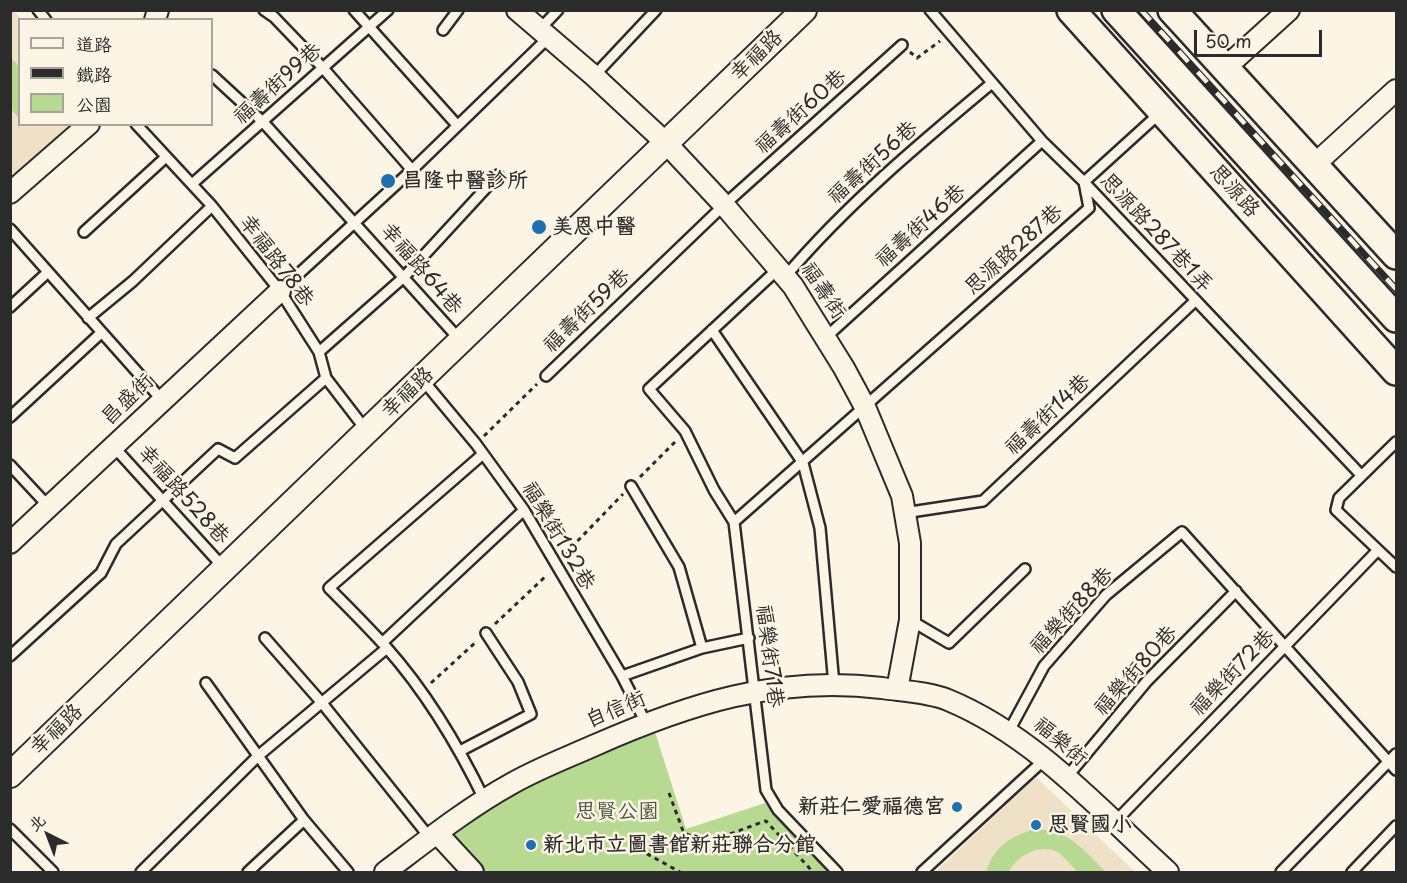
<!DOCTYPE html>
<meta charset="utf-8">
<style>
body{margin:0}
#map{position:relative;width:1407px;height:883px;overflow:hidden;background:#fcf5e5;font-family:"Playpen Sans","LXGW WenKai TC",sans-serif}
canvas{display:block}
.frame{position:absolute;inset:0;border:12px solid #2b2b2b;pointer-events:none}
.legend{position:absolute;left:18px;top:18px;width:195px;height:108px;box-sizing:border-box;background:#fcf5e5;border:2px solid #a8a49b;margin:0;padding:8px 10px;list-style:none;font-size:18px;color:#2b2b2b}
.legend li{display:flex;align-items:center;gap:12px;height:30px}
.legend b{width:30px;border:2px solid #a8a49b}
.north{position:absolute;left:18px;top:805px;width:60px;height:60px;-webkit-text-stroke:4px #fcf5e5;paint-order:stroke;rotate:318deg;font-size:16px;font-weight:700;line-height:24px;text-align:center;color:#2b2b2b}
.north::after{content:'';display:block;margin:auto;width:21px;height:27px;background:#2b2b2b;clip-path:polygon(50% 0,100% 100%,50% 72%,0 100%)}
.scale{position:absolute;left:1194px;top:30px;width:128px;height:27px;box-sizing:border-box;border:3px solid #2b2b2b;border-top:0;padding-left:8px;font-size:18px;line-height:21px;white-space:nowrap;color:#2b2b2b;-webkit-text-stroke:4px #fcf5e5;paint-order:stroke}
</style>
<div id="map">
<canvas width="1407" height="883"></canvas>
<div class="frame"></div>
<ul class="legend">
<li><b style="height:8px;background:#fcf5e5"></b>道路</li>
<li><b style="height:8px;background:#2b2b2b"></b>鐵路</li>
<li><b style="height:16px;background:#b8d992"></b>公園</li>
</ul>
<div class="north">北</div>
<div class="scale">50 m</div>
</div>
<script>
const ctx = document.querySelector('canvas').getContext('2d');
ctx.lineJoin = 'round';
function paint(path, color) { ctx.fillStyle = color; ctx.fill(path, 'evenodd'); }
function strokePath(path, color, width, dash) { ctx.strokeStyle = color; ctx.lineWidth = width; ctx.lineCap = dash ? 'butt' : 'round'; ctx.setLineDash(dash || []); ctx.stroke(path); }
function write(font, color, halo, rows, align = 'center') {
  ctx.font = font + ' "Playpen Sans","LXGW WenKai TC",sans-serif'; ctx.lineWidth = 5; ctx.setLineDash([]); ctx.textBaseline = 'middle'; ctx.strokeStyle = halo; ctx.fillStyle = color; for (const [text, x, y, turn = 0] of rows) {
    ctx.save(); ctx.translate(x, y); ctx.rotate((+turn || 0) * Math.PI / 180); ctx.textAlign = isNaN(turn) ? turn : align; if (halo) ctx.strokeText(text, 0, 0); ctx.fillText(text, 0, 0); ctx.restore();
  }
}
const built = new Path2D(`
 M13,10L21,19L20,124L69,125L11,178L10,11Z
 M1036,777L1135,872H935Z`);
const green = new Path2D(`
 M10,57L19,66V118L11,109Z
 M654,729L686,829L765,803L829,872H485L451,835L518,792Z
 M1035,829C1071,831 1081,848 1106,872H1078C1072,867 1065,856 1057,852C1039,843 1017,856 1009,872H986C994,847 1010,836 1035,829Z`);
const path = new Path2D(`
 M910,52L917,58L940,41
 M484,436L537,384
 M640,477L676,441
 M565,554L623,494
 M495,624L547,575
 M431,683L477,641
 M669,793L683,831C704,850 742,828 766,821L813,872
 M631,845L680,872`);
const service = new Path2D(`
 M38,10L46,20
 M264,10L274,17L323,68L412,170
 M354,10L457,125
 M930,10L1042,141L1084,182L1361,475
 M541,28L558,10
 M443,30L458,10
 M212,75L263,122L460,340
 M594,76L656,10
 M136,124L212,206L280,291L319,352L326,378L366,430
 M192,184L388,10
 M10,229L162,400
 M84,232L166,157
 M778,269L649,389L685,431L714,490L734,522L766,790L778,810L837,872
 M785,277C847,204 919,144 992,83
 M280,291L412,170L549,37
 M10,307L48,272
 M88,318L133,281L212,206
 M712,330L803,463L820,528L834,685
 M825,338L1042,141
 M319,352L404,277L498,175
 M546,376L724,205L902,45
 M422,379L476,444L524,510L622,676L646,723
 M10,417L101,333
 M1396,442L1339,498L1336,510L1396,567
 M114,447L224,568
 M483,454L329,588C348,607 368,627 386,647C426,692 459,747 485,801
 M10,465L50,508
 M631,486L679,567L702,648
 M904,513L983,501L1195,301
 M734,522L1089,208L1084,182L1160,113
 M910,620L949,643L1025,569
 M265,638L322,703L430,838
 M382,643L524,510
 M10,656L101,573L116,544L218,449L235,458L326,378
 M622,676L702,648L749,638
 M206,683L304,820L348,872
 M1009,731L1044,666L1106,595L1182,532L1396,770
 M460,751L531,714L518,682L486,633
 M1066,778L1147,681L1236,591
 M1114,823L1378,550
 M10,829L53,872
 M141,872L258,756L387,648
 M248,872L304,820
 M922,872L1044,760
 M1281,872L1396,754
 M1352,872L1396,826`);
const minor = new Path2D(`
 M517,10L594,76L666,143L724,205L793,286L844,368L865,407L902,496L910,543V620L897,690
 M155,20L158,10
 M1225,68L1289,10
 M1314,165L1396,90
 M10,193L89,124
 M10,543L280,291
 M437,833L473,872
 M385,872C425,842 466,809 511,784C537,769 566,758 593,746C688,704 777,675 882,688C902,691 929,692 948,700C1035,736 1100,810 1168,872`);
const tertiary = new Path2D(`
 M10,775L804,10`);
const secondary = new Path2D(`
 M1071,10L1396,371
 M1116,10L1396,318
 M1172,10L1396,255`);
const rail = new Path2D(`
 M1141,10L1396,289`);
const markers = [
 [388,181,8,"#1f6fb2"],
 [539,227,8,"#1f6fb2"],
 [957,807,6,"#1f6fb2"],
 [1036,825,6,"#1f6fb2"],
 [531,845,6,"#1f6fb2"]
];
const streetNames = [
 ["幸福路",757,56,-44],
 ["福壽街99巷",278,84,-42],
 ["福壽街60巷",801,112,-42],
 ["福壽街56巷",873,163,-42],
 ["思源路",1234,191,48],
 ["福壽街46巷",921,226,-42],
 ["思源路287巷1弄",1156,233,47],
 ["思源路287巷",1014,250,-42],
 ["幸福路78巷",276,261,53],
 ["幸福路64巷",421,269,49],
 ["福壽街",823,291,56],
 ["福壽街59巷",587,311,-44],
 ["幸福路",408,393,-44],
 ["昌盛街",128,400,-44],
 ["福壽街14巷",1048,415,-43],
 ["幸福路528巷",183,495,48],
 ["福樂街132巷",558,536,59],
 ["福樂街88巷",1072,611,-47],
 ["福樂街71巷",769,656,83],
 ["福樂街80巷",1136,671,-48],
 ["福樂街72巷",1233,673,-46],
 ["自信街",616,710,-23],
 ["幸福路",57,730,-44],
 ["福樂街",1060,742,40]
];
const poiNames = [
 ["昌隆中醫診所",402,181],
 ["美恩中醫",552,227],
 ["新莊仁愛福德宮",945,807,"right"],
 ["思賢國小",1048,825],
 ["新北市立圖書館新莊聯合分館",543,845]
];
const parkNames = [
 ["思賢公園",617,812]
];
paint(built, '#eee1c8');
paint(green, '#b8d992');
strokePath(service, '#2b2b2b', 14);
strokePath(minor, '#2b2b2b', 24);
strokePath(tertiary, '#2b2b2b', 28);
strokePath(secondary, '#2b2b2b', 32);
strokePath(path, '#2b2b2b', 3, [4.5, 4.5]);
strokePath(service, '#fcf5e5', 9);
strokePath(minor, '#fcf5e5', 20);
strokePath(tertiary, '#fcf5e5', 24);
strokePath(secondary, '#fcf5e5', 27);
strokePath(rail, '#2b2b2b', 7);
strokePath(rail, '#fcf5e5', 4.5, [14]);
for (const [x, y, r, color] of markers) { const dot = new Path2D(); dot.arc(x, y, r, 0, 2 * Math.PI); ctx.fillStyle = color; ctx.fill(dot); strokePath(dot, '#fcf5e5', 2); }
write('21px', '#2b2b2b', '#fcf5e5', streetNames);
write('bold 21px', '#2b2b2b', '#fcf5e5', poiNames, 'left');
write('21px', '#4e5645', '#fcf5e5', parkNames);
</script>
